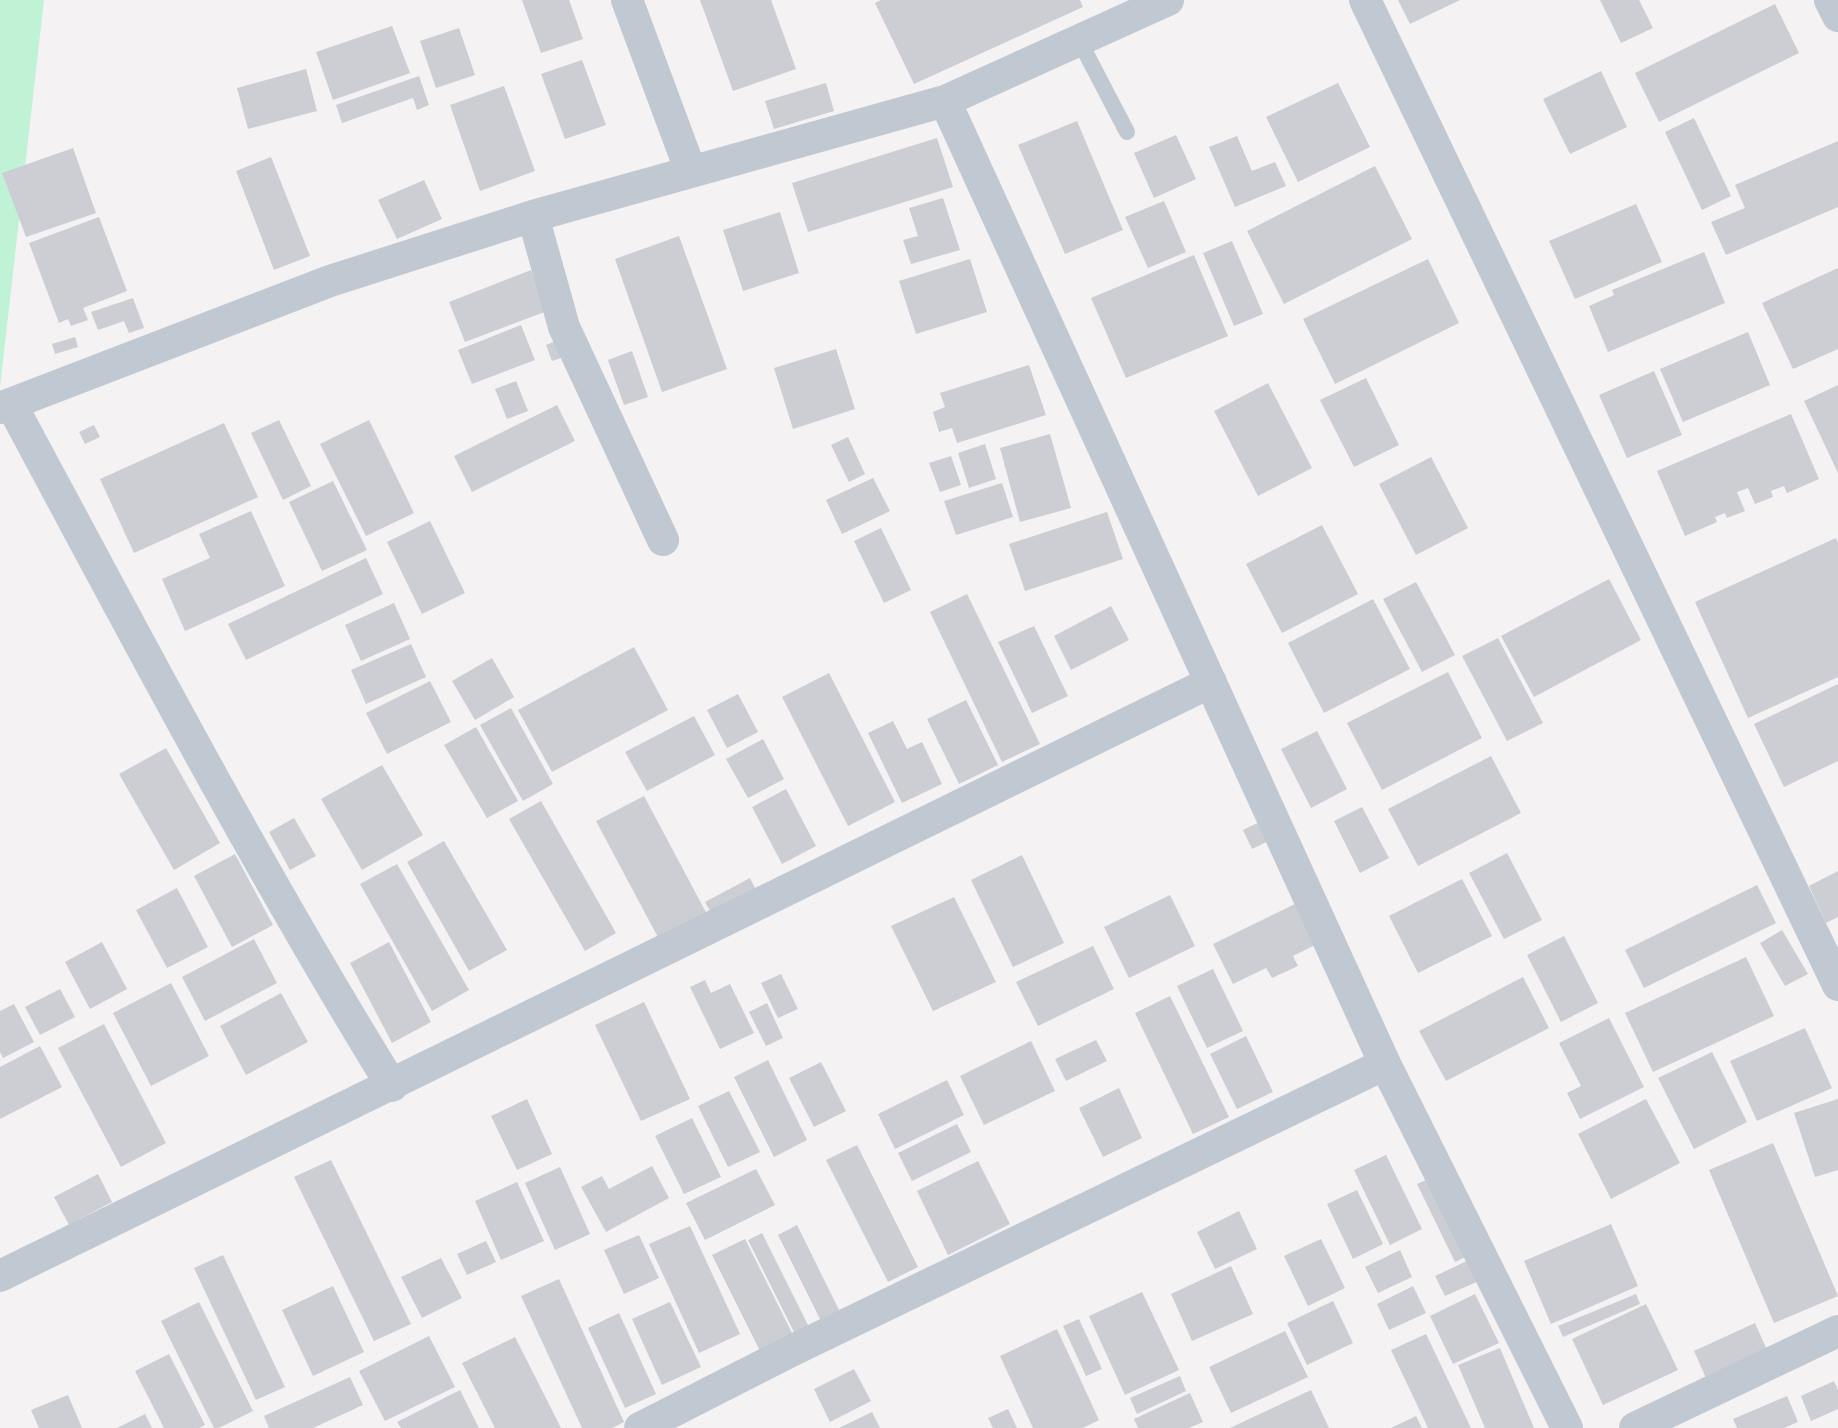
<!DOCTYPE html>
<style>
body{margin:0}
canvas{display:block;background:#f4f2f2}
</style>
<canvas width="1838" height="1428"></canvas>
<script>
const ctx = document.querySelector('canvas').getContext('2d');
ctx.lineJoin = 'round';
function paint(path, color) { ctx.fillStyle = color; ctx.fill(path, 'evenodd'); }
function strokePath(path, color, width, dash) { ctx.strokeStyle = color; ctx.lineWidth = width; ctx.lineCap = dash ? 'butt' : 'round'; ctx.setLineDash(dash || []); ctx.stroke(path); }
const green = new Path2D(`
 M0,0H44L0,387Z`);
const building = new Path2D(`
 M522,0H569L583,39L541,53Z
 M700,0H771L796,69L733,91Z
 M881,0H1080L1083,7L914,84L875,3Z
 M1398,0H1460L1410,24Z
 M1600,0H1639L1653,28L1621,43Z
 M1775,4L1799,53L1659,122L1635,73Z
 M392,26L410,73L333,100L316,52Z
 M459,28L475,75L436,88L420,41Z
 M582,60L606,125L565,139L541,74Z
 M306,69L317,111L248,129L237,88Z
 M1601,71L1627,127L1570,154L1543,99Z
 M419,76L429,105L417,110L413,98L342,123L336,105Z
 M826,83L834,111L774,129L765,101Z
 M1338,83L1370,147L1298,182L1266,117Z
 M504,86L535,171L480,191L450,105Z
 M1694,118L1731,196L1702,210L1665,132Z
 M1077,121L1123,230L1065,254L1018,145Z
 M1176,135L1196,179L1154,198L1134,153Z
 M1237,136L1252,171L1275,162L1286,186L1235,207L1209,147Z
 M937,138L953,187L808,232L792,183Z
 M1838,141V207L1726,255L1711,222L1745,208L1735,185Z
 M73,148L96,213L26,237L2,173Z
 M271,157L310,256L274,270L236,171Z
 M1375,166L1412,239L1284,304L1247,231Z
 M424,180L442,219L397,239L378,200Z
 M943,198L960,250L911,264L903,240L918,236L909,208Z
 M1164,201L1186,252L1148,268L1125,217Z
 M1636,204L1662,262L1575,299L1549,241Z
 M780,212L799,273L743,291L723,230Z
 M99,217L127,291L83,308L88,320L71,326L68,319L59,323L29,243Z
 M679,236L727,369L662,392L615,259Z
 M1232,241L1263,314L1234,326L1203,253Z
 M1704,252L1725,303L1608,352L1589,306L1614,295L1612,290Z
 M1194,255L1228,336L1126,378L1091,298Z
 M970,259L987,312L916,334L899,281Z
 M1428,259L1459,323L1335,384L1303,319Z
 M1838,268V349L1793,369L1762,303Z
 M531,270L547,311L465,342L449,302Z
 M133,298L144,328L129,333L124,321L98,330L91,312Z
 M521,325L535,360L472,384L458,350Z
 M1748,332L1770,385L1683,422L1660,369Z
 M75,337L78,347L55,354L52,344Z
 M563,338L570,355L552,361L546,345Z
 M836,349L855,409L793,429L774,368Z
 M632,351L648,397L624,405L608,360Z
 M1029,365L1046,415L957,443L952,428L939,432L933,412L945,407L940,393Z
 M1654,371L1682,435L1627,458L1599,395Z
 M1366,378L1399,445L1354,467L1320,400Z
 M516,381L528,411L507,419L495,389Z
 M1268,383L1312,468L1258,496L1214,411Z
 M1838,385V473L1804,401Z
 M557,405L575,441L472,492L454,456Z
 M1791,414L1819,479L1787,493L1784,486L1771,491L1773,497L1755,504L1748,488L1737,492L1745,511L1727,518L1725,513L1715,517L1717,522L1685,536L1657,471Z
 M279,420L311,486L283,500L251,433Z
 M369,420L414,513L366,536L320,444Z
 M224,423L258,497L134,553L100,479Z
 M94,425L100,437L85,444L79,432Z
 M1050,434L1071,508L1020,522L1000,448Z
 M848,437L865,474L849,482L831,445Z
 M985,444L996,479L969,488L958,453Z
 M951,456L961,485L940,492L929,463Z
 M1431,457L1468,528L1416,555L1379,484Z
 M873,478L890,511L842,534L826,500Z
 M333,481L367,550L322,571L289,502Z
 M1002,483L1013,517L956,535L944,501Z
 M251,511L285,586L185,631L162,579L210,558L199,534Z
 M1107,512L1123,559L1025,591L1009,544Z
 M430,521L465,593L422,614L387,542Z
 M1322,525L1358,594L1282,633L1246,564Z
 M881,528L911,590L884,603L854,541Z
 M1836,538L1838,543V677L1748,718L1695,602Z
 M366,558L383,594L246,660L228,624Z
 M1609,579L1641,640L1534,697L1501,636Z
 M1416,582L1455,655L1422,672L1383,599Z
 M967,594L1040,744L1002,762L930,612Z
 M1373,599L1410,669L1324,713L1288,643Z
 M394,603L410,639L361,661L345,625Z
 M1111,606L1129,640L1071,670L1054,636Z
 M1034,626L1068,696L1032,713L998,642Z
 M1498,638L1543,723L1507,741L1462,656Z
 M411,644L426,677L366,704L351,670Z
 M634,647L668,710L552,772L518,710Z
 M492,658L514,697L475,720L452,681Z
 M1448,672L1482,738L1382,790L1347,723Z
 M829,673L895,802L848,826L782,697Z
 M430,681L451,722L387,754L366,713Z
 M1838,684V761L1784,787L1754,724Z
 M738,694L758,732L727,748L707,710Z
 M966,700L998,765L959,784L927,719Z
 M511,708L553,784L523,801L480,725Z
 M694,716L715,755L647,791L625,752Z
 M893,721L907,749L922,742L942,784L902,803L868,733Z
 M476,727L518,801L487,818L444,745Z
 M1317,731L1347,789L1311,808L1281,749Z
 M763,739L784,779L748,798L726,759Z
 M166,748L220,843L174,870L119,774Z
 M1491,756L1521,813L1418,866L1388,809Z
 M382,765L423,835L362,870L321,799Z
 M786,789L816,846L782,864L752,807Z
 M644,796L709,918L661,943L596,821Z
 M541,801L616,933L585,951L509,819Z
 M1362,807L1389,858L1360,873L1334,821Z
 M294,818L316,856L290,870L269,832Z
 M1268,818L1277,837L1252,849L1243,830Z
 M444,841L507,950L469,971L407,862Z
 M1507,853L1542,920L1504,939L1469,873Z
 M235,854L273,925L232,947L194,876Z
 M1022,855L1064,943L1013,967L971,880Z
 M397,864L469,990L432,1011L360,884Z
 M1838,871V917L1826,923L1809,886Z
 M750,878L761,900L717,924L705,902Z
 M1462,879L1492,936L1418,973L1389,916Z
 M1757,885L1776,923L1644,988L1625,950Z
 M177,888L208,947L167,968L136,910Z
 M1170,895L1195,946L1129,978L1104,927Z
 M954,897L996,982L933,1011L891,926Z
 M1297,903L1317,944L1293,956L1298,966L1272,978L1266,968L1233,984L1213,944Z
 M1782,930L1808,974L1785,986L1760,943Z
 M1564,936L1598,1003L1561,1022L1527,955Z
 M254,939L277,983L205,1021L182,977Z
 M102,942L127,989L90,1009L65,962Z
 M389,942L431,1022L392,1043L350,963Z
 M1093,946L1114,989L1038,1026L1016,982Z
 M1746,957L1774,1016L1653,1072L1625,1013Z
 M1213,969L1243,1031L1207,1048L1177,986Z
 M781,974L798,1009L778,1018L761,983Z
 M1523,977L1549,1028L1446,1081L1419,1031Z
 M705,980L711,993L730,984L754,1033L720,1049L690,987Z
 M171,983L209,1056L151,1086L113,1013Z
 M60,989L75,1017L40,1035L25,1007Z
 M281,993L308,1042L246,1075L220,1026Z
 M1170,996L1229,1117L1193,1134L1135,1013Z
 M644,1002L690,1099L641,1121L595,1025Z
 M767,1003L783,1038L766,1046L749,1012Z
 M14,1004L34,1042L3,1058L0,1052V1011Z
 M1609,1018L1644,1087L1580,1119L1567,1093L1581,1086L1559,1043Z
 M104,1024L166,1143L121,1167L58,1048Z
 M1805,1028L1832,1088L1757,1121L1730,1061Z
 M1246,1036L1273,1092L1237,1109L1210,1054Z
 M1096,1040L1107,1061L1066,1081L1055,1059Z
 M1031,1041L1055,1091L984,1125L960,1076Z
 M40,1046L62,1087L0,1119V1067Z
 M1712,1052L1747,1122L1694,1149L1658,1078Z
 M768,1060L807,1140L774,1157L734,1077Z
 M821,1062L846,1111L814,1127L789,1078Z
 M947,1080L964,1115L895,1149L878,1114Z
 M1119,1088L1142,1138L1103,1157L1079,1108Z
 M729,1091L760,1152L728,1167L698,1106Z
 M527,1099L552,1154L517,1170L491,1116Z
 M1646,1099L1680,1163L1611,1199L1578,1134Z
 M1838,1099V1170L1815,1177L1794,1113Z
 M692,1118L721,1177L684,1194L655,1136Z
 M957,1124L971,1152L912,1181L898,1153Z
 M1773,1143L1838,1296L1774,1323L1709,1170Z
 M857,1145L918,1267L888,1282L826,1160Z
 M1386,1155L1422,1229L1390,1245L1354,1170Z
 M331,1160L411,1324L374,1341L294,1177Z
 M978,1161L1010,1224L948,1255L917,1191Z
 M652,1166L669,1198L606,1232L581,1187L602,1176L609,1189Z
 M560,1167L590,1234L555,1250L525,1183Z
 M756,1169L775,1205L705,1240L686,1203Z
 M98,1174L112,1202L69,1225L54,1197Z
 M1432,1177L1470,1255L1455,1262L1417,1184Z
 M517,1182L544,1241L501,1260L475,1201Z
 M1357,1190L1383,1244L1353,1259L1327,1204Z
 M1239,1211L1257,1249L1215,1269L1197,1232Z
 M1611,1224L1638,1286L1551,1324L1524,1261Z
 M797,1225L842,1316L823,1325L778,1235Z
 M690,1226L740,1334L699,1353L649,1244Z
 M762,1233L811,1331L797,1338L748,1240Z
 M639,1235L659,1278L624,1294L604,1250Z
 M745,1239L796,1341L763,1357L712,1255Z
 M1321,1239L1345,1288L1308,1306L1284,1256Z
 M486,1241L496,1262L467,1275L457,1254Z
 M1400,1250L1412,1277L1378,1293L1365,1267Z
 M223,1255L285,1387L256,1400L194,1268Z
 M441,1258L462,1298L422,1318L401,1277Z
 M1471,1259L1481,1280L1445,1296L1435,1276Z
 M1231,1266L1253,1314L1192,1341L1171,1294Z
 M559,1279L624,1422L612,1428H582L521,1296Z
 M333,1286L364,1352L313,1376L282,1310Z
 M1413,1286L1426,1313L1389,1330L1377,1304Z
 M1142,1292L1179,1370L1125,1395L1089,1316Z
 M1475,1294L1499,1343L1453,1364L1430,1316Z
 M1636,1294L1640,1304L1563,1337L1558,1326Z
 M1333,1301L1353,1343L1307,1365L1287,1323Z
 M199,1302L253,1411L219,1428H214L161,1321Z
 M670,1302L701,1367L662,1385L632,1319Z
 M1646,1304L1678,1370L1603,1405L1572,1339Z
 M619,1313L656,1394L625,1408L588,1328Z
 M1079,1319L1102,1369L1086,1376L1063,1326Z
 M1755,1323L1767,1350L1706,1378L1694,1351Z
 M1057,1329L1099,1420L1083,1428H1033L1000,1356Z
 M1285,1331L1308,1377L1231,1413L1209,1367Z
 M1426,1334L1471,1428H1428L1391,1350Z
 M429,1336L455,1387L385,1421L359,1371Z
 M515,1337L561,1428H495L462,1363Z
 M1500,1348L1534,1428H1485L1458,1365Z
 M169,1354L205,1425L199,1428H164L135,1371Z
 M854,1369L871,1401L830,1422L814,1389Z
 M1180,1376L1186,1391L1137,1414L1130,1398Z
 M350,1377L363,1405L313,1428H269L264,1416Z
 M1834,1381L1838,1390V1409L1811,1421L1801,1396Z
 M460,1390L479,1428H401L397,1422Z
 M1311,1390L1329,1428H1230Z
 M1190,1393L1203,1422L1189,1428H1138L1134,1419Z
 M68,1395L82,1428H39L31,1410Z
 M1787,1396L1798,1422L1784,1428H1737L1733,1419Z
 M1008,1409L1017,1428H993L988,1418Z
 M872,1412L880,1428H839Z
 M145,1414L152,1428H117Z
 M1416,1416L1422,1428H1391Z`);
const service = new Path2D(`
 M1079,40L1127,132`);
const minor = new Path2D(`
 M627,0L691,172
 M1365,0L1838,985
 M1830,0L1838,16
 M945,101L1385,1064L1567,1428
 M533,216L564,327L663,540
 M11,404C134,633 255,864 392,1086
 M0,408L330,281L533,216L945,101L1168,0
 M0,1276L1211,682
 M640,1428L791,1351L1385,1064
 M1635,1428L1838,1331`);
paint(green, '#c0f2d6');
paint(building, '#ccced4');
strokePath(service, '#c0c8d2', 16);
strokePath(minor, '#c0c8d2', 32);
</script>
